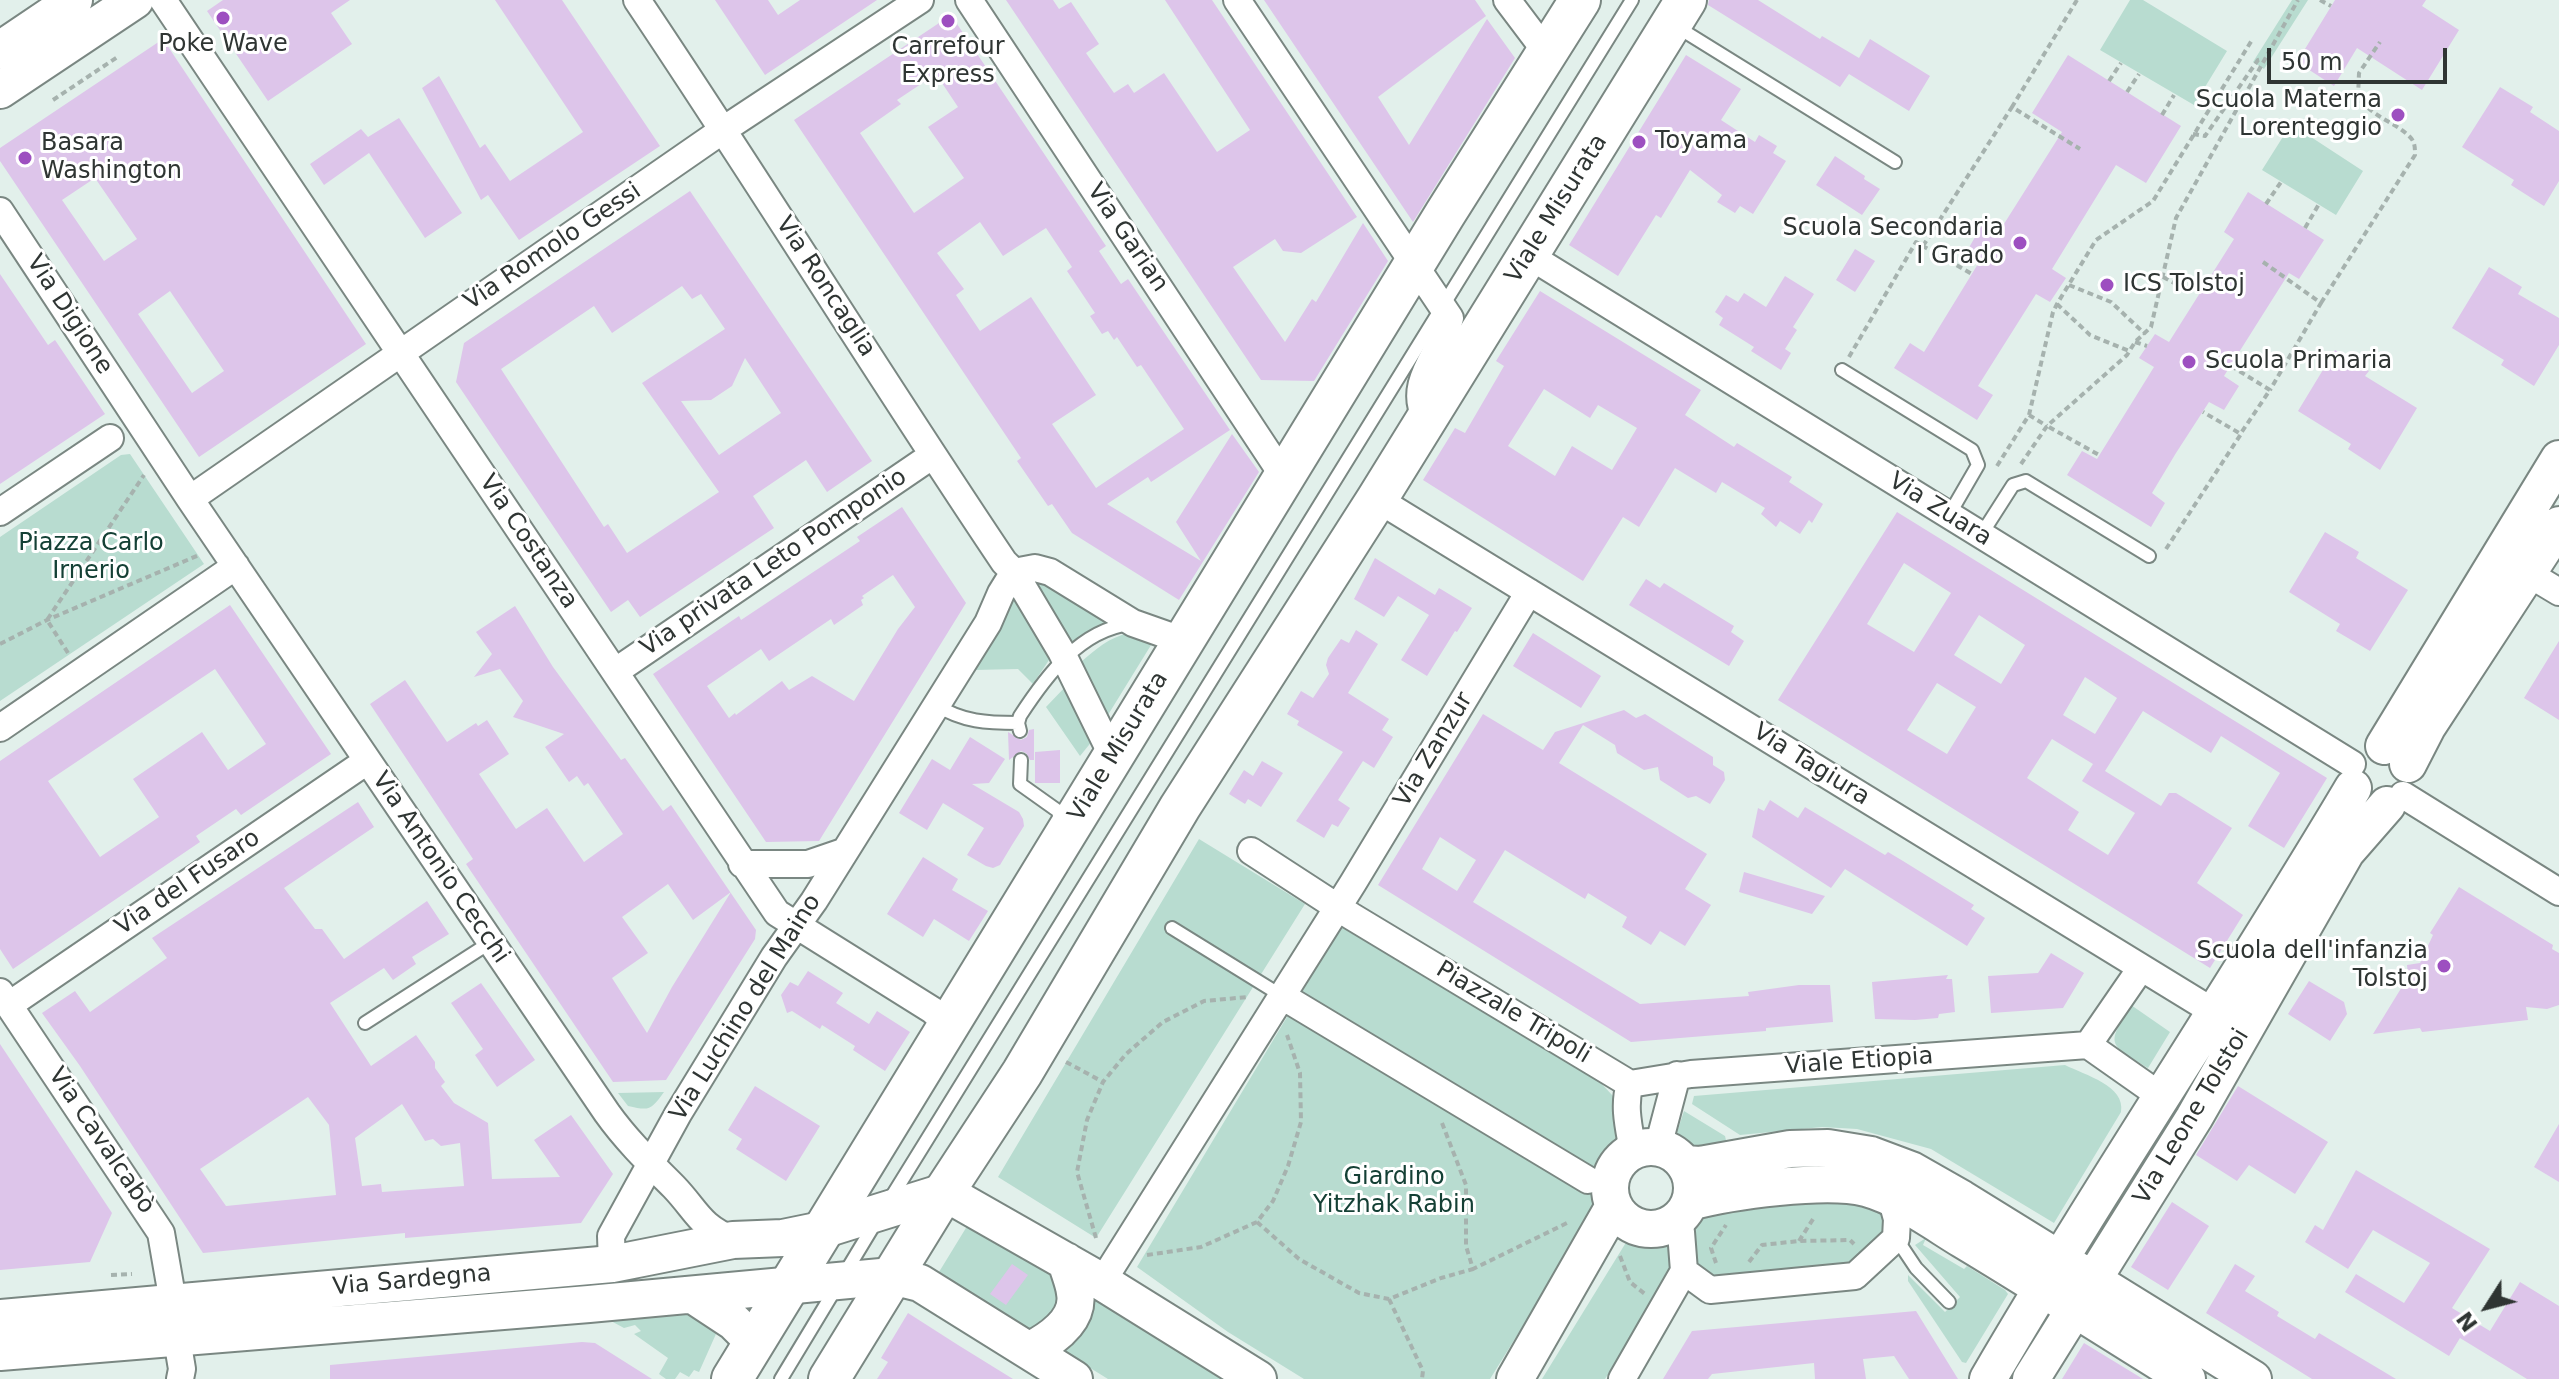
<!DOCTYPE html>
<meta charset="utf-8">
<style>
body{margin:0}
#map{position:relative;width:2559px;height:1379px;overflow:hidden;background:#e2f0eb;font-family:"DejaVu Sans",sans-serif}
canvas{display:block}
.north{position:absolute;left:2447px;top:1267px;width:80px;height:80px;-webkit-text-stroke:6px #fff;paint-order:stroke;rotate:234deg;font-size:22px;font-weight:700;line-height:32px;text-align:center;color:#2f3533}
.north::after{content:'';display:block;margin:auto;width:28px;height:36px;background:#2f3533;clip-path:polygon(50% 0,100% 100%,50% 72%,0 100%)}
.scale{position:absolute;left:2267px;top:48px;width:180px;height:36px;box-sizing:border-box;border:4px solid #2f3533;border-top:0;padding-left:10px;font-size:24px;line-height:28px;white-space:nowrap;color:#2f3533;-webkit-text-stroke:6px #fff;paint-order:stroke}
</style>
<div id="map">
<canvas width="2559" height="1379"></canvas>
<div class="north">N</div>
<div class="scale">50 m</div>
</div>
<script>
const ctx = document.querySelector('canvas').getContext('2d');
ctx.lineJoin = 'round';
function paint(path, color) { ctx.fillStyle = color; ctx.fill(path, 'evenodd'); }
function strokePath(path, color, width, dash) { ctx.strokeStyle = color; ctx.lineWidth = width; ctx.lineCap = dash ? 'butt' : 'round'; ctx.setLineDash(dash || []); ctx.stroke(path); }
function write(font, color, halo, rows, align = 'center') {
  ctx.font = font + ' "DejaVu Sans",sans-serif'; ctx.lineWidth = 6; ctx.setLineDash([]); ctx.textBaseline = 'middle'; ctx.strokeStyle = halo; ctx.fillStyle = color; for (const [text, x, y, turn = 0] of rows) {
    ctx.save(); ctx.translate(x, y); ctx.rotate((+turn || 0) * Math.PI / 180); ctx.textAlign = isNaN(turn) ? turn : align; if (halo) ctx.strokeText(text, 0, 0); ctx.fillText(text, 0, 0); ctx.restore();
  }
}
const green = new Path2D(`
 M2130,0H2143L2227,51L2194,105L2100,50Z
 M2292,0H2308L2264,69L2253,62Z
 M2291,124L2363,171L2336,215L2262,170Z
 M130,454L204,564L0,701V537L121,455Z
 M1028,579H1040L1106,621L1091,630L1069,650Z
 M1014,592L1053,654L1033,684L1018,669L974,670L1006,616L1005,603Z
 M1130,633L1156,637L1103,723L1080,663C1096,649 1109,637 1130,633Z
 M1067,685L1093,740L1080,756L1046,707Z
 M1199,839L1305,904L1096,1238L998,1177Z
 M1341,927L1597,1079L1613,1096L1623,1140L1604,1176L1603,1211L1575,1242L1490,1379H1304L1228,1332L1137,1267Z
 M2131,1005L2170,1032L2148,1068C2108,1043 2106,1046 2131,1005Z
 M2065,1065C2085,1075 2126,1086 2121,1112L2054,1223L1931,1149L1857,1129L1822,1127L1740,1135L1692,1104L1694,1096Z
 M664,1092C651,1110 650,1111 628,1106L618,1093Z
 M1684,1111L1725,1136L1729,1153L1693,1152L1680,1140L1677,1132Z
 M1866,1195L1893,1225L1853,1266L1711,1277L1695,1265L1692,1232L1699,1214Z
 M969,1223L1064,1282L1065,1313L1033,1331L939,1272Z
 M1630,1236L1649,1241L1667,1240L1671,1244L1675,1269L1605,1379H1542Z
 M1926,1238L1923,1245L1964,1269L1967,1266L2005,1290L2008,1294L1966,1363L1962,1362L1908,1281V1275L1945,1312L1960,1297L1915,1245Z
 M1089,1289L1107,1299L1116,1313L1222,1379H1108L1061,1350Z
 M683,1311L720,1325L699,1372L694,1370L689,1377L680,1372L675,1379H666L659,1374L668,1358L634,1334L641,1331L635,1325L624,1328L598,1314Z`);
const building = new Path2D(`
 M223,0H350L331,13L352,44L268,101L207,11Z
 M495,0H562L660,146L519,240L488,195L481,200L422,88L439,76L480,148L485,144L510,181L583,132Z
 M715,0H768L778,15L800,0H877L765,75Z
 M1006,0H1053L1059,9L1071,2L1099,44L1086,53L1114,93L1128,84L1134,93L1164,73L1217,152L1250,130L1165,0H1212L1357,217L1301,253L1283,251L1275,239L1233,267L1285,342L1312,299L1316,302L1363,223L1388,261L1314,381L1261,380Z
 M1264,0H1475L1486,16L1378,97L1409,145L1487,19L1515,58L1413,222Z
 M1709,0H1758L1820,39L1822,36L1859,58L1870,39L1930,76L1909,111L1849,74L1840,87L1708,5Z
 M2335,0H2426L2422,6L2459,30L2422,90L2357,48L2334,86L2297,62Z
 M951,15L1106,246L1099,251L1121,284L1128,279L1230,430L1151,482L1148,477L1107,504L1201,561L1176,522L1232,434L1259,472L1179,600L1072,533L1052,504L1048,506L1017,461L1021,458L794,120ZM936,74L958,107L928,127L964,178L914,213L860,133L901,104L897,100ZM980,222L1003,256L1046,228L1072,267L1067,271L1095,313L1090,316L1102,334L1108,331L1114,340L1117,337L1137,367L1141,365L1184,429L1096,488L1052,424L1096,395L1064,347L1031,297L980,331L956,295L964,289L937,253Z
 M163,39L366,344L199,457L0,161V148ZM95,178L137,239L104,261L62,200ZM170,291L224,371L192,393L138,314Z
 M1686,55L1741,89L1721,120L1755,142L1759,135L1777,146L1773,153L1786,161L1753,214L1740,206L1735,213L1717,202L1722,195L1690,170L1661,218L1656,215L1618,276L1569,245Z
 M2068,55L2181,126L2146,183L2116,165L2052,269L2066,278L2050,302L2036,294L1978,386L1993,395L1977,420L1894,368L1910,343L1924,352L1981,259L1967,251L1982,225L1997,235L2062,132L2032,113Z
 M2500,87L2533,107L2530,112L2559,131V181L2544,206L2511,185L2514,180L2462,147Z
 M399,118L462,213L425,238L369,153L324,185L310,164L361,129L368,137Z
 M1835,156L1865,176L1864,179L1880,189L1862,215L1816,185Z
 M690,191L872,461L827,492L806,460L753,496L774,528L640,617L628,600L611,612L456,382L464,343ZM682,286L692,299L701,294L725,329L642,383L719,492L627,553L608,524L604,527L501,369L594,306L612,333ZM745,358L781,413L719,455L681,401L711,400L732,386Z
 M2248,192L2324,240L2299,279L2289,273L2224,376L2239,386L2224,410L2209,402L2176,453L2152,493L2165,503L2151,527L2067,475L2082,451L2097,459L2154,367L2139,358L2155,334L2169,342L2234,239L2224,232Z
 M1855,249L1875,261L1855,292L1836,280Z
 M2489,267L2522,287L2518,294L2559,318V345L2534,386L2501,365L2504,360L2452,328Z
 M0,274L48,345L55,340L105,414L0,484Z
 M1785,276L1814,294L1793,327L1797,330L1785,349L1791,353L1781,370L1751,351L1754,347L1719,325L1723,318L1715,312L1726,295L1738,302L1744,293L1766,307Z
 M1540,291L1701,390L1685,415L1734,447L1737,443L1792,477L1789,482L1823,504L1812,523L1809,520L1800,534L1780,521L1776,527L1761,514L1765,508L1722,482L1716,493L1675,468L1639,527L1623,517L1583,581L1423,480L1455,428L1465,433L1504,366L1496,361ZM1544,389L1590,418L1598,405L1637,428L1612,470L1572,446L1555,476L1508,446Z
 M2335,350L2369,371L2365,376L2417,408L2380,470L2348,449L2351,444L2298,411Z
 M902,507L966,603L819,841L766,842L653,674L739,616L741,620L860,541L857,537ZM893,575L915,607L898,629L854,701L812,676L789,690L782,681L736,715L735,713L729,718L707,686L761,649L769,661L831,619L834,625L863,605L861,600L864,598L862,596Z
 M1897,512L2327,778L2284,848L2248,826L2280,773L2221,736L2211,753L2143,711L2105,771L2161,806L2169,793H2176L2232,828L2197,883L2243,915L2210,968L1778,700ZM1904,563L1951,593L1914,652L1867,624ZM1979,615L2025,645L2001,684L1954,655ZM2085,677L2117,698L2095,734L2063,715ZM1937,683L1976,707L1947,754L1907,730ZM2052,739L2093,764L2082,781L2135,813L2108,855L2068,830L2079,812L2027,778Z
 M2325,532L2359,552L2356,558L2408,590L2370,651L2336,631L2340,624L2289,592Z
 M1375,558L1435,595L1439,588L1472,608L1457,632L1455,631L1427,676L1401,660L1429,615L1398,596L1384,617L1354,599Z
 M1646,579L1660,588L1664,583L1734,626L1731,632L1744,641L1729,666L1629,605Z
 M230,605L331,754L241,815L236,809L196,836L200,842L13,969L0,949V761ZM215,669L266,744L228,770L202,732L133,779L159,817L100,857L48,781Z
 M515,606L553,667L621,760L625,758L663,811L671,805L756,930L755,939L666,1080L613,1082L466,864L473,859L370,704L405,680L447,742L476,723L478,726L487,720L509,754L479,774L516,829L547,808L584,862L623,834L588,783L584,786L577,776L569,782L545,747L564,734L513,717L523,701L500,669L474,677L492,654L476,632ZM668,884L693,920L731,892L672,987L647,1033L612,978L648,953L622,917Z
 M1356,630L1378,644L1348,693L1389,719L1382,730L1393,737L1374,768L1363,761L1338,800L1350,808L1338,827L1332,824L1324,838L1296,821L1343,752L1297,725L1299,721L1287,714L1301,691L1313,698L1329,674L1326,665L1328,658L1341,639L1349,643Z
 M1533,633L1601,676L1581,708L1513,666Z
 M2559,641V720L2524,698Z
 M1624,710L1636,718L1645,714L1713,757V765L1724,772L1725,780L1710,804L1696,796L1688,798L1660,780L1658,767L1644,770L1617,753L1615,745L1583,725L1559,763L1707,854L1685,889L1711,905L1685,946L1660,931L1651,945L1622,927L1627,917L1588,893L1585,899L1505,850L1473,902L1640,1004L1749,996L1748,992L1799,985H1830L1833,1022L1766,1028V1031L1631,1042L1378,885L1483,714L1543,750L1555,732ZM1440,837L1476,860L1457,891L1422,869Z
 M1034,729V760H1030L1026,753L1021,751L1009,760L1008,732L1021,740L1027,737L1029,730Z
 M970,737L1005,759L989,783L972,784L1019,812L1023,819L1024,826L1012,845L1000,865L993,868L986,866L967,855L984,828L943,803L927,830L899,813L932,759L950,770Z
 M1060,750V783H1035V752Z
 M1262,761L1283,773L1261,807L1248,799L1245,804L1229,794L1244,770L1253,776Z
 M1770,800L1798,818L1805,807L1885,855L1888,852L1903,861L1974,905L1971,909L1985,918L1967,946L1845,869L1831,888L1752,837L1758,808L1764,811Z
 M358,802L374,827L284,888L315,929H322L344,959L427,901L449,934L412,957L416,964L393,980L384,968L330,1003L371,1066L416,1035L435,1062V1068L445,1082L441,1086L454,1103L488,1123L492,1179L560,1177L534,1140L571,1115L613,1174L581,1223L405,1238V1233L203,1253L80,1066L42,1013L75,991L90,1012L167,958L152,938ZM308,1097L329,1125L336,1195L226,1206L200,1169ZM402,1104L425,1141L433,1139L441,1146L460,1143L464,1186L382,1192L381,1184L362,1186L355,1138Z
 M923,857L958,879L952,890L988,911L969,941L934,919L923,937L887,914Z
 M1744,872L1825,896L1812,914L1739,892Z
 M2459,887L2553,945L2552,949L2559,953V1005L2547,1009L2526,1007L2528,1020L2422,1032L2420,1028L2373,1034L2408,977L2407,965L2420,963L2433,935L2430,933Z
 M2051,953L2084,973L2063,1008L1991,1013L1988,976L2038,973Z
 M808,971L843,993L836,1003L869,1024L877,1011L910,1032L885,1071L853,1050L855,1046L822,1025L820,1029L792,1011L787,1013L781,995L790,982L798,986Z
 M1948,975L1946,979H1952L1955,1012L1939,1014L1938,1018L1915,1020L1875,1019L1872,982Z
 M2309,981L2344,1002L2347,1014L2330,1041L2288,1014Z
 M481,983L535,1060L497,1087L475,1055L483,1049L451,1003Z
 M0,1044L112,1213L90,1262L0,1270Z
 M755,1086L820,1126L786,1181L736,1149L742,1139L728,1130Z
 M2238,1086L2328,1142L2295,1194L2249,1165L2237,1181L2196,1155Z
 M2559,1124V1182L2534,1167Z
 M2356,1170L2490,1249L2452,1308L2490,1331L2520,1282L2559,1306V1379H2527L2460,1338L2449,1356L2345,1292L2356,1274L2404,1303L2430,1263L2373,1230L2348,1269L2305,1242L2315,1225L2323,1230Z
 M2172,1202L2209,1226L2168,1290L2131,1267Z
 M1012,1264L1028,1275L1006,1305L990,1294Z
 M2235,1264L2255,1276L2245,1291L2279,1312L2277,1316L2315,1339L2319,1333L2396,1379H2312L2206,1313Z
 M1916,1311L1958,1379H1909L1894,1356L1863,1359L1866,1379H1815L1814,1363L1712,1374L1708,1379H1663L1692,1331Z
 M908,1313L958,1345L1013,1379H877L888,1362L881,1358Z
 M582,1342L595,1343L652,1379H330V1365Z
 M2084,1343L2143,1379H2062Z`);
const path = new Path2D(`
 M2077,0L2012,107L2080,149
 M2320,0L2331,6
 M2109,81L2121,63
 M2127,92L2139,74
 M53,100L119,56
 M2162,115L2174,95
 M2193,134L2205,136L2258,60L2262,59
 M2266,204L2281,182
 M2305,228L2319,204
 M1923,246L2012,107
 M2263,262L2321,303L2270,390
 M2163,277L2189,291
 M2069,285L2111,302L2145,334
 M2321,303L2415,155C2415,148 2415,142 2410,137C2394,121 2375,119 2358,97L2359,73L2380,42
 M2057,304L2090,335L2129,351
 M2135,342L2147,346
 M1849,357L1916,242L1972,274
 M2231,366L2270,390L2241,433
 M2029,415L2047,426
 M2049,427L2099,455
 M2021,464L2047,426L2127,355L2135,342L2151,327L2176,218L2298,0
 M1997,466L2029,415L2053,312L2057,304L2096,240L2153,201L2252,40
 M2166,549L2241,434L2203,412
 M0,644L47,620L199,555
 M68,653L47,620L144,475
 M1066,1062L1103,1082
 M1442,1123L1466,1185V1246L1473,1269L1569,1222
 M1257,1222L1299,1259L1359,1293L1389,1299L1441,1278L1473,1269
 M1096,1238L1077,1172L1087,1120L1103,1082L1126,1054L1163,1022L1204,1001L1248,997
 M1799,1241L1815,1216
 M1147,1255L1201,1247L1257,1222L1273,1201L1288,1166L1301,1122L1300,1073L1287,1035
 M1620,1256L1630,1282L1645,1294
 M1749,1262L1762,1245L1799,1241L1850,1240L1854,1244
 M1716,1263L1711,1248L1726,1225
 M111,1275L132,1274
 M1389,1299L1423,1371L1422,1379`);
const lane = new Path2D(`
 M1674,25L1895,162
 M1842,370L1972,450L1978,465L1949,515
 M1981,535L2013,485L2026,481L2149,556
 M936,705C963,722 987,723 1018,723
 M1020,731L1018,723L1020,716C1046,676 1080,630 1130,624
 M1021,760L1020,784L1058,811L1061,824
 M1172,928L1282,996
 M365,1023L491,942
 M889,1201L1632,0
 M1896,1238L1916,1268L1949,1302
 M781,1379L877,1220`);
const street = new Path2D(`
 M163,0L777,913L932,1010L949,1025
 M637,0C762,186 879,376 1004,562L1014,572L1061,651L1113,757
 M969,0L1284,477
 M1237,0L1450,318C1443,352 1406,382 1426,418
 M1507,0L1547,53
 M0,211L190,499L607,1113C627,1141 650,1163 674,1187C697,1211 699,1226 733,1240
 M1528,255L2352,764
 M190,499L723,130L920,0
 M1377,499L2227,1020
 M0,512L110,438
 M1014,572L1035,568L1050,572L1133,623L1184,641
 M2529,574L2559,592
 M616,671L933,455
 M0,728L236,566
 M2403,795L2559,892
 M1251,851L1351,916L1630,1084
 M742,864H808L843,852
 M0,992L161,1233L173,1302
 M1282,996L1588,1180
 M9,1005L367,761
 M2088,1045L2141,968
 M1630,1084L1691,1074L2088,1045L2162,1097
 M1630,1084C1623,1106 1629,1128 1633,1151
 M1658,1147L1677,1075
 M612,1264L611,1236L678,1114L774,957L814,901L988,623L1001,593L1014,572
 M1684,1271L1710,1290L1855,1276L1896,1238L1897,1219L1891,1197
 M1102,1282L1353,883L1529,592
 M177,1339L182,1369L180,1379
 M1622,1379L1684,1271L1681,1232L1674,1222`);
const secondary = new Path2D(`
 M0,50L74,0
 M0,90L135,0
 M2384,746L2559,459
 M2408,764L2427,727L2559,525
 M1610 1188a41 41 0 1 1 82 0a41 41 0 1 1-82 0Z
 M1684,1164L1700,1165L1790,1149L1828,1148L1871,1155L1911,1170L1962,1199L2253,1379
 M1690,1202C1730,1191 1826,1178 1866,1188C1901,1198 1932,1221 1963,1240C2038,1285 2112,1333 2187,1379
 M693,1295L734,1322L754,1342
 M0,1318L612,1264L733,1240L783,1238L822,1230L944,1192L1102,1282L1258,1379
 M1029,1351C1050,1340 1080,1321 1075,1293C1074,1283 1069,1272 1066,1261
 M0,1352L589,1304L892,1276L920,1283L1074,1379
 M1515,1379L1614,1206
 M1988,1379C2105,1179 2235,987 2353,788
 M2031,1379L2194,1118L2346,852L2387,805`);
const primary = new Path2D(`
 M732,1379L1445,214L1580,0
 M829,1379L944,1192L1022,1073L1180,807L1377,499L1686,0`);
const markers = [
 [223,18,8,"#9d4fc0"],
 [948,21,8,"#9d4fc0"],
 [2398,115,8,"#9d4fc0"],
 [1639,142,8,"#9d4fc0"],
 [25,158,8,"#9d4fc0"],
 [2020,243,8,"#9d4fc0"],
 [2107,285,8,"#9d4fc0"],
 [2189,362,8,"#9d4fc0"],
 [2444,966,8,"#9d4fc0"]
];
const poiNames = [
 ["Poke Wave",223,45,"center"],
 ["Carrefour",948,48,"center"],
 ["Express",948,76,"center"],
 ["Scuola Materna",2382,101,"right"],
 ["Lorenteggio",2382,129,"right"],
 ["Toyama",1655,142],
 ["Basara",41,144],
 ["Washington",41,172],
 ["Scuola Secondaria",2004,229,"right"],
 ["I Grado",2004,257,"right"],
 ["ICS Tolstoj",2123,285],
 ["Scuola Primaria",2205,362],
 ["Scuola dell'infanzia",2428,952,"right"],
 ["Tolstoj",2428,980,"right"]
];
const streetNames = [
 ["Viale Misurata",1557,209,-58],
 ["Via Garian",1127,238,56],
 ["Via Romolo Gessi",553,247,-34],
 ["Via Roncaglia",825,287,57],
 ["Via Digione",69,315,57],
 ["Via Zuara",1940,510,32],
 ["Via Costanza",528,542,56],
 ["Via privata Leto Pomponio",774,563,-34],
 ["Viale Misurata",1119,747,-59],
 ["Via Zanzur",1434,750,-59],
 ["Via Tagiura",1811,765,32],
 ["Via Antonio Cecchi",440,868,56],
 ["Via del Fusaro",188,883,-34],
 ["Via Luchino del Maino",746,1008,-58],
 ["Piazzale Tripoli",1513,1013,31],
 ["Viale Etiopia",1859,1062,-4],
 ["Via Leone Tolstoi",2192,1117,-59],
 ["Via Cavalcabò",101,1141,56],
 ["Via Sardegna",412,1281,-5]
];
const parkNames = [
 ["Piazza Carlo",91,544],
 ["Irnerio",91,572],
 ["Giardino",1394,1178],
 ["Yitzhak Rabin",1394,1206]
];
paint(green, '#b8dcd0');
paint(building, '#ddc5ea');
strokePath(lane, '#7a8782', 16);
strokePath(street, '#7a8782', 30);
strokePath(secondary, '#7a8782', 40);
strokePath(primary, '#7a8782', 44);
strokePath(path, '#a6b2ae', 4, [6, 4]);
strokePath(lane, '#fff', 12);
strokePath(street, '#fff', 26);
strokePath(secondary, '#fff', 36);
strokePath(primary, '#fff', 40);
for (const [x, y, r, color] of markers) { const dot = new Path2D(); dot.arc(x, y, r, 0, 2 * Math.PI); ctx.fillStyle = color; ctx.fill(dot); strokePath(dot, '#fff', 3); }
write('24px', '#2f3533', '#fff', poiNames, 'left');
write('24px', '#2f3533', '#fff', streetNames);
write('24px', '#144035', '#fff', parkNames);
</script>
